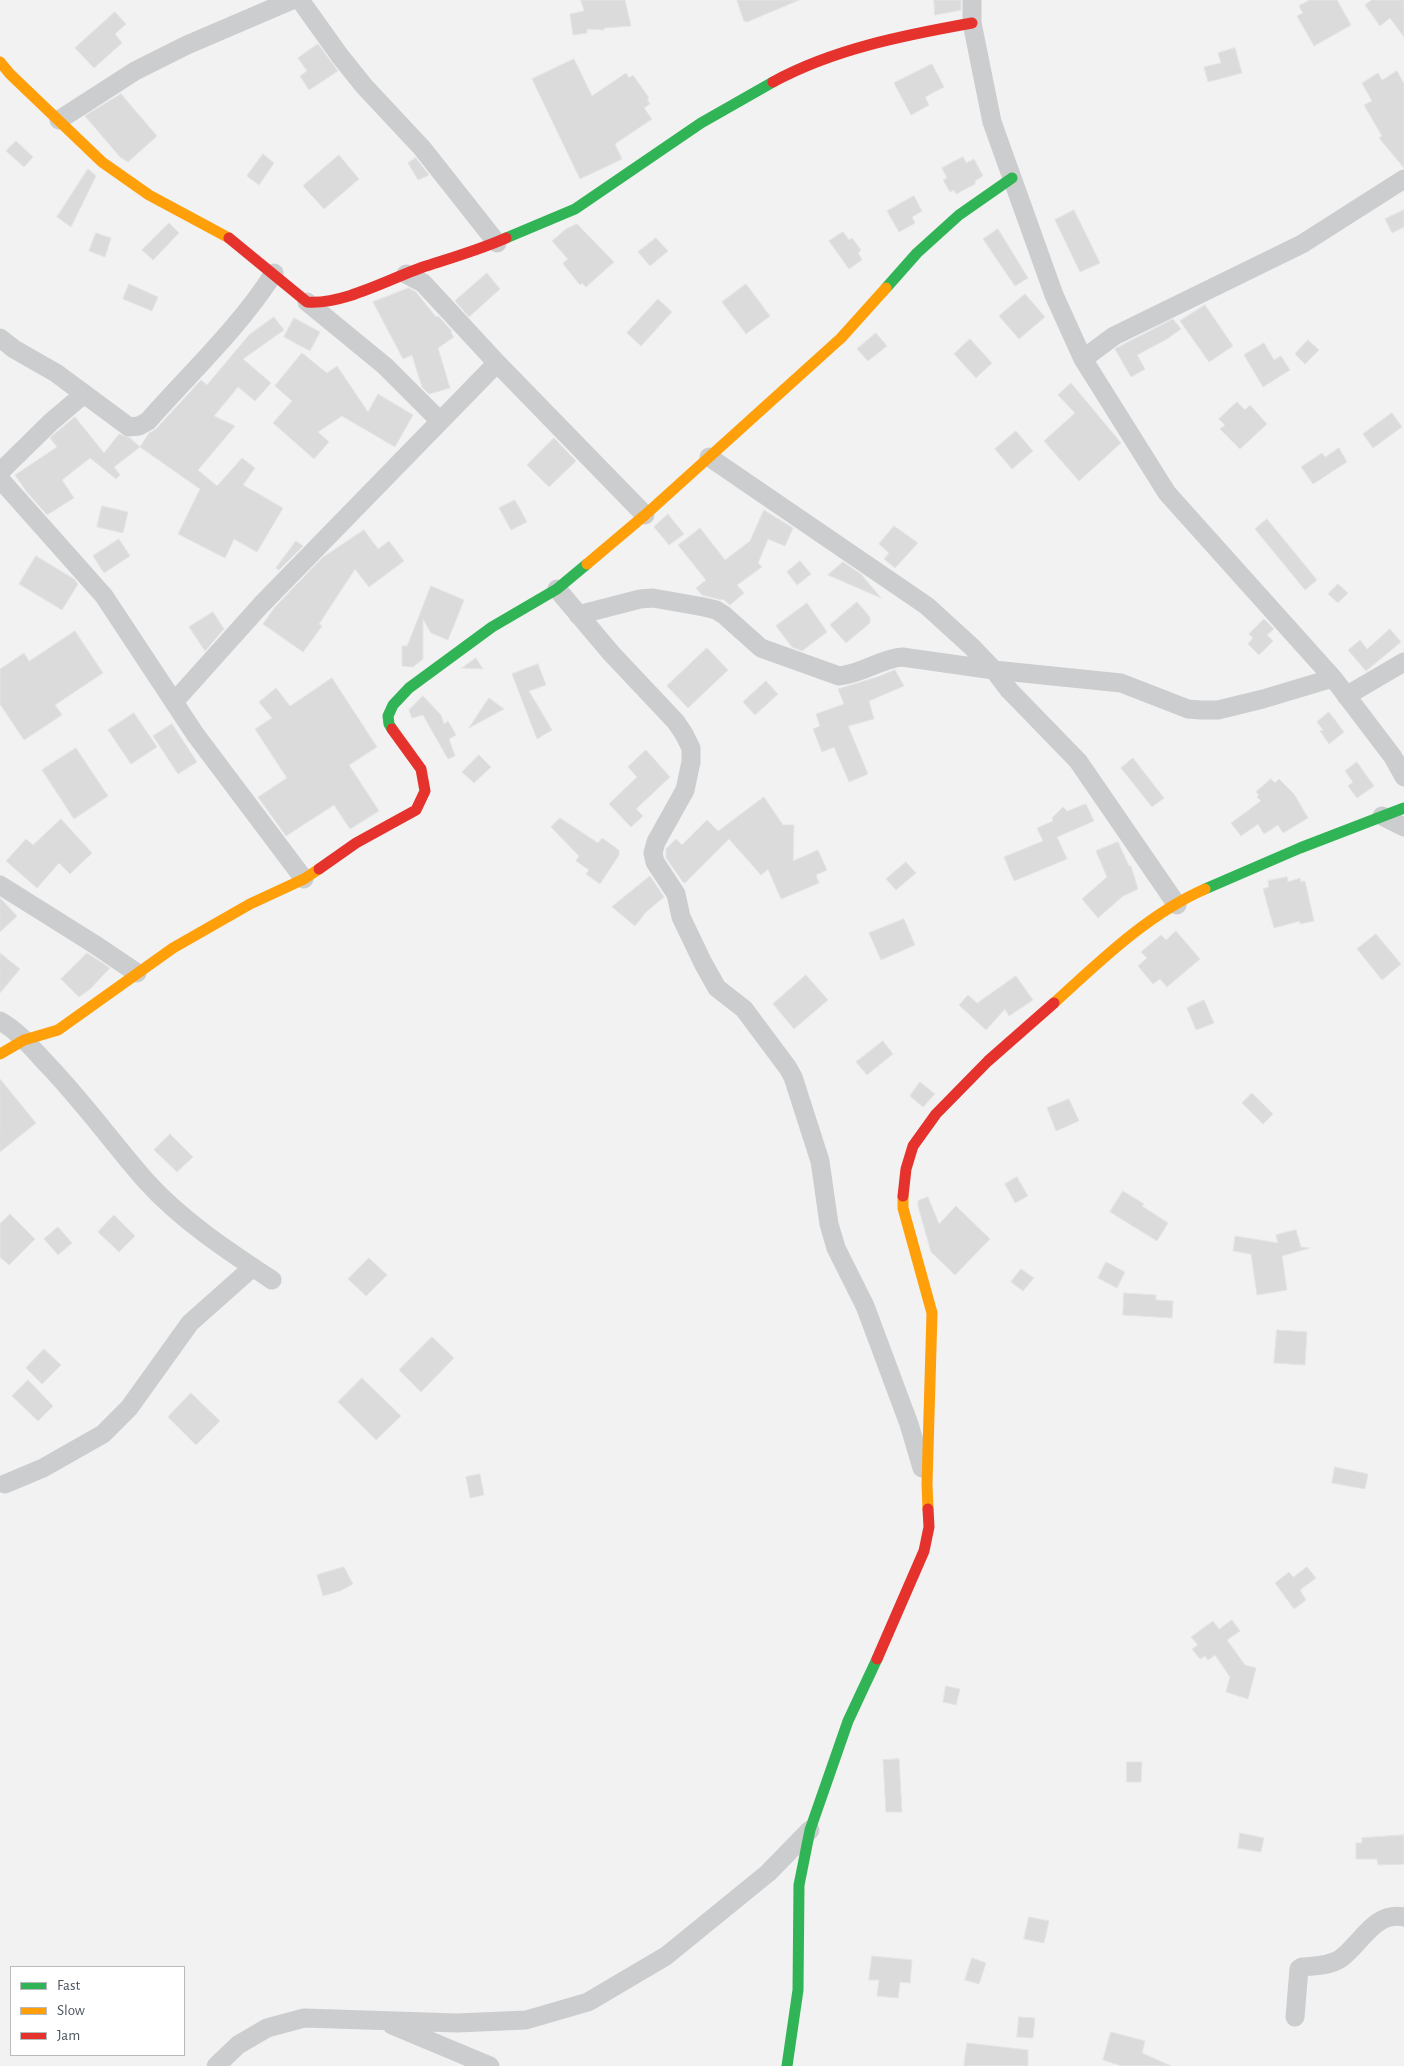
<!DOCTYPE html>
<style>
body{margin:0}
#map{position:relative;width:1404px;height:2066px;overflow:hidden;background:#f2f2f2;font-family:"Alegreya Sans",sans-serif}
canvas{display:block}
.legend{position:absolute;left:10px;top:1966px;width:175px;height:90px;box-sizing:border-box;background:#fff;border:1px solid #b7bbbe;margin:0;padding:6px 9px;list-style:none;font-size:15px;color:#4a545d}
.legend li{display:flex;align-items:center;gap:10px;height:25px}
.legend b{width:25px;border:1px solid #b7bbbe}
</style>
<div id="map">
<canvas width="1404" height="2066"></canvas>
<ul class="legend">
<li><b style="height:6px;background:#30b455"></b>Fast</li>
<li><b style="height:6px;background:#ff9f0a"></b>Slow</li>
<li><b style="height:6px;background:#e5322d"></b>Jam</li>
</ul>
</div>
<script>
const ctx = document.querySelector('canvas').getContext('2d');
ctx.lineJoin = 'round';
function paint(path, color) { ctx.fillStyle = color; ctx.fill(path, 'evenodd'); }
function strokePath(path, color, width, dash) { ctx.strokeStyle = color; ctx.lineWidth = width; ctx.lineCap = dash ? 'butt' : 'round'; ctx.setLineDash(dash || []); ctx.stroke(path); }
const building = new Path2D(`
 M581,0H625L631,26L604,28V30L587,29V33L573,35L570,14L584,11Z
 M737,0H799L747,22L744,21Z
 M934,0H961V10L935,15Z
 M1310,0H1337L1351,25L1314,46L1297,16L1303,13L1299,6Z
 M1372,0H1404V37L1390,18L1380,26L1365,5Z
 M115,12L126,24L115,34L122,43L94,68L75,48Z
 M318,44L338,71L309,90L300,76L307,71L298,58Z
 M1235,48L1242,73L1208,82L1204,67L1221,63L1218,53Z
 M574,59L592,96L626,73L629,78L633,75L649,98L647,99L650,104L644,108L652,119L615,144L622,159L580,179L532,79Z
 M932,64L944,87L925,97L929,105L911,115L894,83Z
 M1397,71L1404,84V168L1379,138L1382,136L1364,105L1372,101L1362,83L1378,73L1382,80Z
 M121,94L157,136L128,162L120,157L85,116Z
 M16,141L33,157L24,167L6,151Z
 M263,154L274,163L259,185L247,176Z
 M339,155L359,179L324,209L303,186Z
 M963,157L966,163L974,159L983,176L975,181V184L956,194L954,190L950,192L943,180L947,178L942,168Z
 M416,158L429,175L418,180L408,163Z
 M88,169L96,176L71,227L57,217Z
 M914,196L922,211L912,217L915,223L899,232L887,211Z
 M1074,210L1100,263L1080,272L1055,220Z
 M1404,210V227L1392,233L1385,219Z
 M169,223L179,233L153,260L142,250Z
 M577,224L614,262L586,287L582,283L580,285L564,265L563,263L568,259L552,241L566,229Z
 M998,229L1028,278L1015,286L983,239Z
 M843,232L849,240L852,238L861,250L858,253L862,260L849,269L829,241Z
 M96,233L111,238L105,257L89,251Z
 M656,238L668,251L650,266L638,252Z
 M487,273L500,289L469,317L455,301Z
 M129,284L158,297L152,311L123,299Z
 M746,284L770,316L746,334L722,302Z
 M409,288L416,292L436,317L438,316L452,331L451,333L454,337L438,348L450,388L429,394L422,387L412,355L403,359L373,302Z
 M1025,294L1045,317L1019,339L999,316Z
 M658,299L672,312L641,346L627,333Z
 M1205,305L1233,346L1209,362L1180,321Z
 M274,317L284,330L243,359L271,383L255,401L238,387L214,416L235,426L198,470L217,486L242,458L255,468L243,485L283,508L257,552L234,539L225,558L178,534L200,489L140,447L149,433L156,429L201,380L207,385L249,335Z
 M294,318L320,332L310,351L284,337Z
 M1173,319L1181,329L1167,339L1137,355L1145,369L1131,377L1115,349Z
 M876,333L887,346L868,361L857,349Z
 M970,339L992,363L976,378L954,354Z
 M1308,340L1319,350L1305,364L1295,354Z
 M1264,343L1274,360L1281,356L1290,370L1263,387L1244,355Z
 M302,353L327,373L337,366L368,412L378,394L413,415L395,447L342,416L318,432L329,442L314,459L273,423L292,401L275,386Z
 M1071,383L1121,443L1079,481L1044,441L1075,413L1058,395Z
 M1237,402L1245,410L1250,405L1267,424L1240,449L1220,429L1225,425L1219,419Z
 M1392,413L1402,427L1373,448L1363,434Z
 M75,417L104,453L119,434L130,438L140,447L114,467L120,475L116,479L90,458L62,480L74,498L47,515L26,491L15,475L57,447L50,438Z
 M1016,431L1033,451L1012,469L995,449Z
 M554,438L576,461L549,487L527,465Z
 M1339,448L1347,462L1313,484L1301,467L1322,453L1325,457Z
 M515,500L527,522L511,530L499,508Z
 M102,506L128,512L123,533L97,527Z
 M764,510L793,528L785,546L768,539L758,563L762,567L737,585L744,593L730,605L723,599L722,600L702,595L696,588L706,580L678,545L700,528L725,560L750,541Z
 M668,514L684,534L669,545L654,527Z
 M1267,519L1317,580L1305,590L1255,529Z
 M894,526L918,543L895,568L884,559L889,553L879,544Z
 M364,530L378,549L389,541L404,561L369,587L355,569L319,624L322,626L303,652L263,624L275,607L322,558Z
 M119,539L130,556L104,573L93,556Z
 M296,541L303,546L279,570L276,568Z
 M36,556L74,579L78,584L62,610L19,584Z
 M800,561L811,574L797,585L787,572Z
 M843,562L861,574L881,598L828,575Z
 M1338,584L1348,593L1338,603L1328,594Z
 M431,586L464,600L448,640L431,633L423,619V659L413,667L402,666V646H407Z
 M857,602L870,617V623L846,643L830,625Z
 M807,603L827,632L802,651L792,647L776,626Z
 M213,612L224,629L205,651L189,627Z
 M1264,619L1274,629L1267,635L1273,641L1259,655L1248,644L1253,638L1249,634Z
 M1390,629L1401,642L1366,671L1348,650L1360,640L1367,649Z
 M75,631L103,673L55,705L62,715L24,740L0,704V669L24,653L29,661Z
 M707,648L728,670L688,708L667,686Z
 M476,658L483,669L462,668Z
 M538,664L546,685L529,691L552,730L537,739L512,674Z
 M895,670L904,686L869,701L874,719L848,726L868,774L849,782L834,747L822,752L813,729L820,726L816,714L844,704L838,689L877,677Z
 M332,678L377,747L349,765L379,811L350,829L334,805L286,836L258,797L287,778L255,729L272,718L259,702L276,688L290,706Z
 M766,681L778,694L755,715L743,702Z
 M423,696L441,715L444,724L448,721L456,735L449,739L455,756L448,759L423,715L412,718L409,710Z
 M489,698L504,709L469,728Z
 M1329,712L1344,732L1329,744L1320,731L1323,730L1317,722Z
 M134,713L157,747L131,764L108,730Z
 M172,724L197,762L178,774L153,736Z
 M76,748L108,796L74,819L42,770Z
 M646,750L670,777L636,809L643,816L631,827L609,804L637,777L628,767Z
 M479,755L491,767L474,783L462,772Z
 M1133,758L1164,798L1152,807L1121,768Z
 M1357,762L1374,786L1357,798L1348,786L1353,782L1345,771Z
 M1271,779L1275,783L1279,779L1294,794L1308,818L1283,833L1278,825L1264,834L1258,824L1241,836L1231,823L1261,801L1257,797L1259,795L1256,792Z
 M764,797L783,825H794L793,861L818,850L827,870L816,875L819,883L781,899L768,869L761,875L729,839L685,883L683,882L666,858V849L676,839L682,845L707,820L718,831Z
 M1086,804L1094,821L1057,837L1067,859L1014,881L1004,857L1043,841L1037,828L1053,821L1052,818L1063,807L1067,811Z
 M560,818L598,843L602,838L619,850V855L600,884L586,874L589,870L576,861L579,856L551,827Z
 M61,819L92,853L70,874L59,863L37,888L6,861L26,839L33,845Z
 M1118,842L1129,866H1131L1138,889L1123,896L1098,918L1082,899L1107,877L1096,851Z
 M906,862L916,873L896,890L886,879Z
 M650,876L664,897L646,912L635,926L612,907Z
 M1287,877L1288,882L1300,878L1301,882L1305,881L1314,921L1300,924V921L1274,928L1263,889L1269,887L1268,881Z
 M0,898L17,916L0,932Z
 M904,919L915,945L881,960L869,933Z
 M1176,931L1200,959L1167,987L1160,979L1153,984L1138,966L1147,958L1141,952L1161,935L1166,940Z
 M1376,934L1401,964L1382,980L1357,949Z
 M0,953L20,969L0,993Z
 M87,953L110,968L90,989L79,997L61,979Z
 M806,975L828,1000L794,1029L773,1004Z
 M1016,976L1033,1000L1009,1016L1005,1009L986,1030L959,1005L968,995L977,1003Z
 M1204,1000L1214,1023L1196,1030L1187,1008Z
 M883,1041L893,1054L867,1075L856,1062Z
 M0,1079L36,1123L0,1152Z
 M920,1082L935,1094L923,1107L910,1096Z
 M1252,1093L1273,1114L1263,1124L1242,1103Z
 M1069,1099L1079,1121L1056,1131L1047,1108Z
 M170,1134L193,1157L177,1172L154,1150Z
 M1017,1177L1028,1196L1015,1203L1005,1184Z
 M1123,1191L1144,1204L1142,1206L1168,1223L1157,1241L1110,1212Z
 M928,1197L939,1224L956,1206L990,1239L955,1275L931,1252L918,1206V1201Z
 M10,1214L35,1239L9,1265L0,1257V1224Z
 M114,1215L135,1236L119,1252L98,1232Z
 M58,1227L72,1243L58,1255L44,1239Z
 M1296,1230L1301,1247L1310,1248L1282,1256L1287,1290L1257,1295L1251,1254L1233,1251L1235,1236L1278,1243L1276,1235Z
 M369,1258L387,1275L366,1296L348,1279Z
 M1106,1262L1125,1272L1117,1288L1098,1278Z
 M1021,1269L1034,1278L1023,1291L1011,1282Z
 M1124,1293L1156,1295V1300L1173,1301L1172,1318L1123,1315Z
 M1277,1330L1307,1332L1305,1365L1274,1363Z
 M432,1337L454,1358L421,1392L399,1370Z
 M44,1349L61,1365L42,1384L26,1368Z
 M362,1378L401,1416L376,1440L338,1402Z
 M28,1380L53,1406L38,1421L12,1396Z
 M191,1393L220,1421L196,1445L168,1417Z
 M1335,1467L1368,1474L1365,1489L1332,1483Z
 M480,1474L484,1495L470,1498L466,1477Z
 M344,1567L353,1584L340,1591L323,1596L317,1575Z
 M1307,1567L1316,1578L1300,1590L1306,1600L1294,1609L1275,1583L1289,1572L1293,1577Z
 M1232,1620L1240,1631L1227,1640L1245,1665L1256,1668L1248,1699L1226,1692L1230,1677L1215,1655L1208,1660L1205,1656L1200,1659L1192,1649L1198,1645L1191,1637L1213,1621L1219,1629Z
 M946,1686L960,1689L956,1705L943,1702Z
 M899,1759L902,1812H886L883,1760Z
 M1127,1762H1142L1141,1782H1127Z
 M1240,1833L1264,1838L1261,1852L1238,1848Z
 M1404,1835V1864L1378,1865L1377,1859H1356V1843H1362V1838Z
 M1029,1917L1049,1921L1044,1943L1024,1939Z
 M872,1956L912,1960L910,1983L900,1982L898,1998L877,1996L879,1980H869Z
 M972,1958L986,1963L979,1984L965,1980Z
 M1019,2017L1035,2018L1033,2038L1017,2037Z
 M1111,2032L1145,2041L1142,2053L1171,2066H1122L1103,2060Z
 M967,2043L1028,2050V2066H964Z`);
const street = new Path2D(`
 M300,0L340,56L364,86L422,148L497,243
 M972,0V23L992,122L1054,295L1083,359L1167,493L1333,678L1393,757L1404,777
 M59,120L135,71L187,45L292,0
 M406,274L423,283L497,363L645,515
 M307,302L385,366L439,420
 M0,338L14,349L56,373L129,427L139,426L148,421C191,372 239,328 274,273
 M1083,359L1114,336L1302,244L1404,179
 M709,457L927,606L972,647L994,670L1009,690L1078,761L1177,905
 M0,472L51,422L84,394
 M0,479L104,596L195,734L304,879
 M557,589L611,653L676,722L684,734L691,748V762L685,790L656,842L653,853L655,862L676,894L681,917L703,963L717,988L744,1009L788,1068L793,1077L820,1161L829,1224L836,1248L865,1306L909,1424L922,1468
 M578,615L640,599L653,598L704,607L716,610L724,615L761,648L839,676C862,674 880,659 902,657L994,670L1121,683L1188,709L1200,710H1218L1263,699L1333,678
 M1346,696L1404,662
 M174,702L261,605L497,363
 M1382,816L1404,827
 M0,885L94,944L137,973
 M0,1021C18,1031 31,1047 45,1062C81,1099 112,1142 146,1181C181,1220 228,1251 272,1280
 M5,1484L43,1468L103,1434L129,1408L190,1323L253,1267
 M1295,2017L1299,1969L1302,1967C1314,1966 1329,1966 1340,1959C1361,1945 1373,1911 1404,1917
 M392,2025L490,2066
 M216,2066L238,2045L267,2028L304,2018L457,2023L526,2020L588,2002L666,1956L768,1873L810,1830`);
const fast = new Path2D(`
 M506,238L575,209L701,123L773,82
 M886,288L917,253L959,215L1012,178
 M392,729L389,724L388,716L393,705L409,688L492,627L557,589L587,564
 M1205,889L1300,848L1404,808
 M787,2066L798,1990L799,1885L810,1830L848,1721L877,1659`);
const slow = new Path2D(`
 M0,62L10,74L102,162L149,195L229,238
 M587,564L645,515L841,338L886,288
 M1054,1003C1100,961 1148,914 1205,889
 M0,1054L24,1040L58,1030L173,948L250,904L304,879L319,869
 M903,1196V1208L932,1313L927,1484L928,1509`);
const jam = new Path2D(`
 M773,82C833,49 905,35 972,23
 M229,238L307,302C343,305 389,279 423,267C451,258 479,250 506,238
 M319,869L356,843L416,810L425,791L421,769L392,729
 M903,1196L906,1169L913,1146L936,1114L988,1061L1054,1003
 M877,1659L924,1551L929,1527L928,1509`);
paint(building, '#dbdbdc');
strokePath(building, '#e3e4e5', 1);
strokePath(street, '#cccdcf', 19);
strokePath(fast, '#30b455', 11);
strokePath(slow, '#ff9f0a', 11);
strokePath(jam, '#e5322d', 11);
</script>
